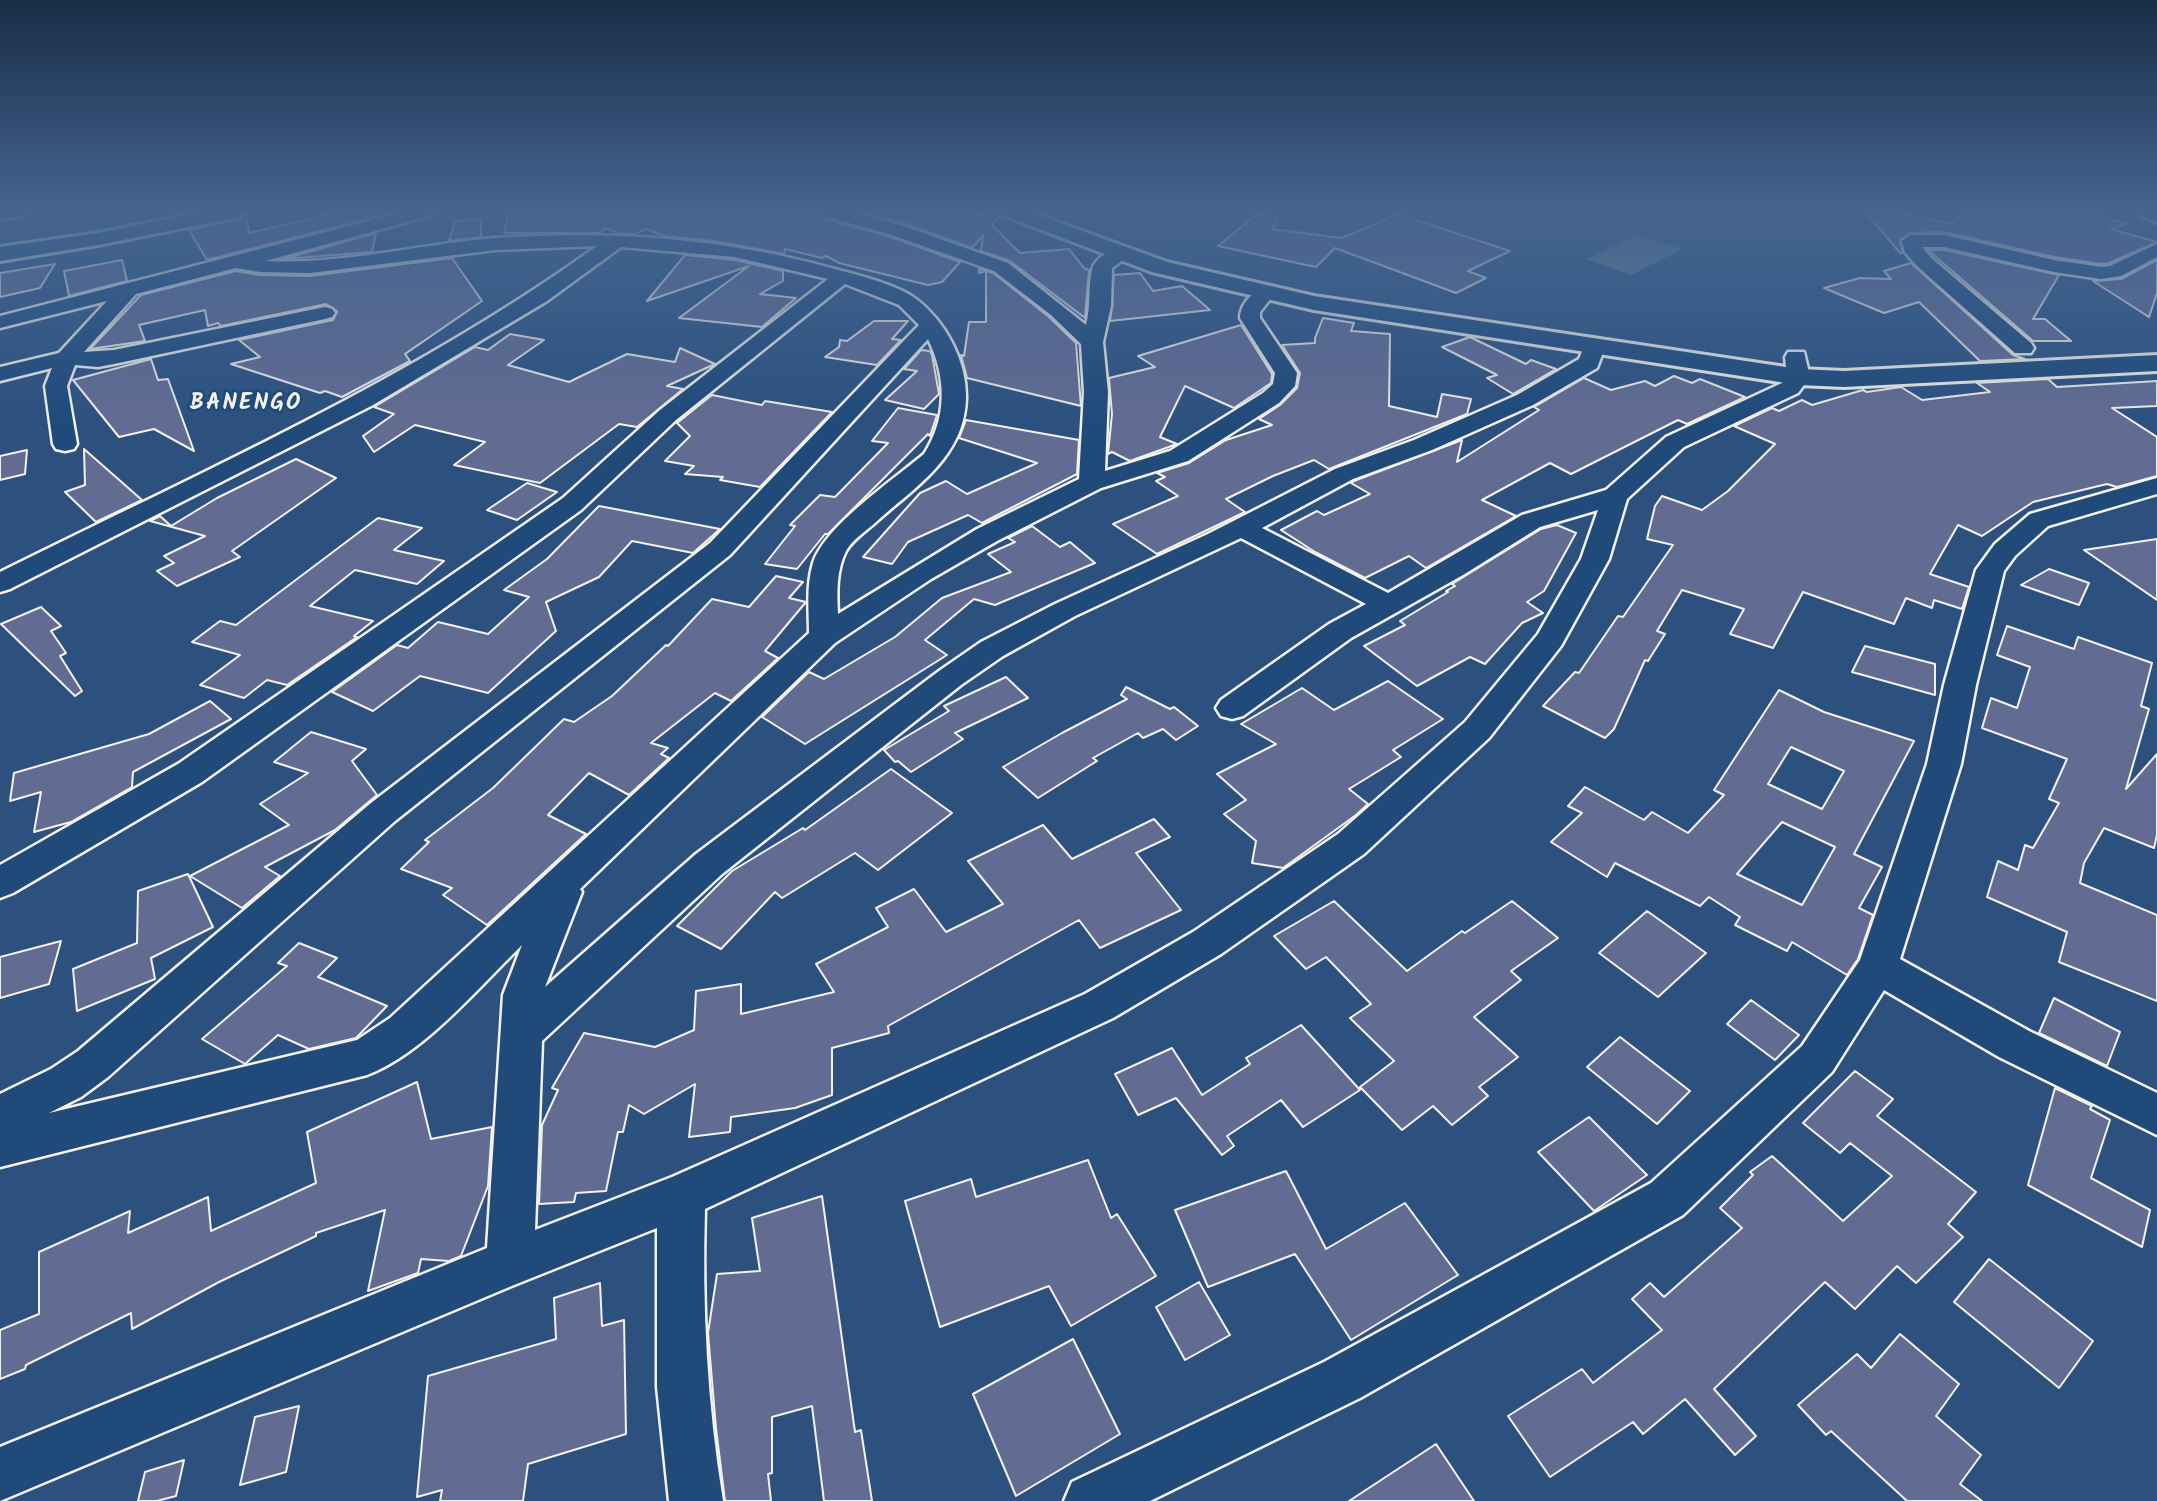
<!DOCTYPE html>
<style>
body{margin:0}
canvas{display:block;background:#2c517f}
</style>
<canvas width="2157" height="1501"></canvas>
<script>
const ctx = document.querySelector('canvas').getContext('2d');
ctx.lineJoin = 'round';
function paint(path, color) { ctx.fillStyle = color; ctx.fill(path, 'evenodd'); }
function strokePath(path, color, width, dash) { ctx.strokeStyle = color; ctx.lineWidth = width; ctx.lineCap = dash ? 'butt' : 'round'; ctx.setLineDash(dash || []); ctx.stroke(path); }
function write(font, color, halo, rows, align = 'center') {
  ctx.font = font + ' Kalam,sans-serif'; ctx.lineWidth = 5; ctx.setLineDash([]); ctx.textBaseline = 'middle'; ctx.strokeStyle = halo; ctx.fillStyle = color; for (const [text, x, y, turn = 0] of rows) {
    ctx.save(); ctx.translate(x, y); ctx.rotate((+turn || 0) * Math.PI / 180); ctx.textAlign = isNaN(turn) ? turn : align; if (halo) ctx.strokeText(text, 0, 0); ctx.fillText(text, 0, 0); ctx.restore();
  }
}
const green = new Path2D(`
 M1638,235L1682,249L1631,275L1587,259Z`);
const building = new Path2D(`
 M246,212L249,233L339,212H369L375,217L207,260L189,230L241,219Z
 M509,212H820L825,219L888,236L960,262L942,282L928,285L839,263L826,256L822,258L785,249L784,254L714,241L663,236L647,229L634,234L618,233L605,228L601,233H504Z
 M860,212H969L970,217L999,212L1001,215L992,225L1020,253L1069,249L1084,268L1089,270L1085,318L1010,261L981,251L983,235L972,248L904,223Z
 M1866,212H1890L1950,223L1969,212H2088L2126,224L2111,229L2157,242L2109,263L2101,264L2054,257L1944,232L1910,233L1900,240L1903,253H1900Z
 M1398,214L1510,251L1468,271L1486,278L1456,293L1335,248L1316,267L1218,246L1256,215L1278,218L1272,229L1342,238Z
 M481,219V237L449,241L455,221Z
 M376,233L372,252L284,259Z
 M1928,250H1944L2059,275L2033,319H2045L2071,341H2033Z
 M685,255L735,260L783,271V281L760,294L796,298L762,327L679,318L749,266L647,301Z
 M452,258L482,301L405,354L410,361L342,397L325,391L320,393L231,364L260,357L239,340L333,320L337,311L326,304L221,326L218,323L208,326L205,310L139,325L145,341L90,349L141,295L236,271L260,275L310,276Z
 M122,260L127,281L69,296L64,271Z
 M2157,260V293L2149,317L2093,281L2121,279Z
 M1911,263L2013,355L2025,359L1980,361L1919,302L1884,313L1824,288L1860,278L1891,279L1884,271Z
 M55,264L40,288L0,297V273Z
 M979,269L993,273L1049,317L1076,343L1081,406L967,378L961,355L964,356L969,322H986V271L979,273Z
 M1140,273L1153,291L1182,286L1210,310L1110,321L1114,275Z
 M1323,318L1354,323L1351,331L1390,334L1389,406L1437,417L1442,394L1471,399L1467,414L1329,469L1314,460L1273,476L1226,499L1245,512L1157,554L1113,524L1178,496L1156,481L1165,477L1157,473L1189,463L1226,440L1272,425L1259,419L1280,405L1297,388L1300,373L1282,345L1315,343V338Z
 M874,321H908L892,339L901,340L877,365L825,357L839,347L840,340L847,341Z
 M1241,325L1272,374L1271,383L1234,408L1185,386L1160,437L1177,444L1130,461L1112,452L1108,454L1112,414L1109,378L1155,367L1138,356Z
 M510,334L544,340L508,365L569,382L627,354L675,362L680,348L715,364L667,386L683,389L637,427L619,424L540,483L454,465L485,442L415,425L374,452L363,436L394,414L374,407L475,347L488,350Z
 M1470,337L1526,364L1531,360L1556,369L1513,394L1487,378L1497,375L1442,347Z
 M921,350L930,351L932,355L939,394L924,409L885,400L917,371L904,369Z
 M151,359L158,380L168,379L194,451L154,429L119,437L73,380Z
 M1674,376L1692,383L1700,379L1745,397L1687,424L1678,420L1571,474L1550,463L1482,500L1516,516L1426,568L1409,556L1365,578L1315,552L1281,530L1317,511L1324,515L1370,494L1351,483L1354,481L1462,440L1457,462L1539,410L1534,407L1584,378L1611,390L1645,381L1655,386Z
 M2048,379L2057,387L2157,381V406L2112,408L2157,437V476L2117,487L2107,484L2033,502L1982,536L1958,525L1930,574L1969,587L1962,609L1934,600L1932,608L1906,598L1894,624L1803,592L1773,648L1730,634L1744,609L1682,590L1657,631L1665,634L1648,661L1645,660L1614,729L1605,738L1543,706L1575,672L1579,673L1618,616L1623,617L1673,545L1647,539L1655,506L1662,496L1702,510L1728,491L1775,444L1734,426L1772,408L1779,411L1802,400L1812,405L1863,390L1867,392L1901,387L1922,400L1990,392L1977,383Z
 M712,395L762,405L765,401L832,412L760,487L720,480L723,477L685,474L694,466L665,461L690,436L677,423Z
 M898,408L937,415L930,436L928,434L828,534H825L797,569L765,564L795,526L790,525L820,495L835,497L888,443L872,441Z
 M966,420L1079,440L1077,474L982,523L968,515L908,542L892,564L863,557L920,493L946,481L967,494L1037,463L959,438Z
 M84,449L142,500L96,522L65,492L85,485Z
 M27,450L25,474L0,480V456Z
 M296,459L336,478L232,551L240,557L177,586L157,571L174,563L164,556L205,536L150,521L160,516L171,526L217,498Z
 M527,483L557,492L517,520L487,510Z
 M599,506L720,529L693,553L632,541L599,577L546,602L556,631L488,693L420,676L373,711L332,692L397,645L408,648L438,622L488,634L529,597L504,590L547,559Z
 M378,518L422,528L394,550L444,561L417,584L355,570L310,606L373,621L354,636L357,637L287,685L267,680L244,698L200,685L240,655L192,642L220,621L236,625Z
 M1557,525L1576,533L1544,591L1527,602L1543,613L1522,623L1485,664L1470,657L1417,686L1364,646L1405,625L1400,621L1448,592L1446,591L1455,586L1452,584L1541,529Z
 M1032,526L1060,547L1070,542L1095,563L995,605L974,599L925,640L947,655L805,744L762,717L809,672L824,679L895,637L942,598L1011,572L988,554L1015,542L1008,538Z
 M2157,539V600L2084,550Z
 M2049,569L2089,583L2079,605L2021,585Z
 M776,576L803,582L789,598L806,602L765,651L778,658L731,701L715,693L651,743L668,748L661,754L669,758L629,795L589,773L548,815L586,834L487,925L443,895L452,888L401,869L429,842L425,840L493,788L564,719L574,722L612,696L666,645L668,646L712,599L749,607Z
 M41,607L61,626L51,631L66,653L60,656L82,691L75,696L1,624Z
 M2007,626L2074,649L2078,637L2152,663L2141,706L2149,709L2126,789L2157,754V835L2154,848L2104,828L2084,863L2080,883L2157,915V1001L2059,962L2067,932L1987,897L1998,861L2018,870L2025,845L2033,848L2059,803L2049,799L2067,759L1982,728L1991,698L2017,708L2030,667L1997,655Z
 M1865,646L1935,664V695L1852,672Z
 M1006,677L1028,698L955,733L963,739L911,772L898,761L895,762L884,750L949,711L944,706Z
 M1388,681L1443,719L1393,750L1401,757L1349,789L1368,804L1356,815L1283,868L1252,863L1256,841L1224,814L1246,800L1217,774L1276,744L1241,724L1302,688L1334,710Z
 M1126,687L1170,709L1174,707L1198,726L1176,740L1163,729L1143,738L1138,733L1093,758L1097,761L1038,798L1003,767L1062,733L1127,699L1121,695Z
 M1779,690L1824,712L1914,741L1854,854L1882,867L1859,908L1873,915L1858,959L1847,975L1792,942L1787,951L1735,925L1740,917L1709,897L1700,906L1615,863L1607,877L1551,842L1582,813L1568,806L1585,787L1644,820L1652,812L1688,833L1724,795L1714,790ZM1791,747L1844,771L1822,809L1768,784ZM1782,822L1835,847L1802,905L1737,874Z
 M210,701L231,719L133,772L132,787L71,822L34,832L41,792L10,801L14,773L149,734Z
 M311,732L366,749L352,761L377,795L335,830L265,867L280,876L242,908L190,876L289,825L260,804L308,773L274,762Z
 M891,769L952,813L878,870L855,853L782,898L775,892L721,949L677,926L732,871L803,828L805,830Z
 M1154,819L1170,837L1136,853L1181,910L1100,948L1079,920L888,1026L889,1033L832,1048V1095L795,1108L731,1117L730,1132L689,1137L695,1084L644,1114L629,1105L623,1132H618L606,1191L576,1193L574,1202L539,1204L542,1125L558,1090L552,1088L584,1033L655,1047L694,1030L696,991L741,984V1014L834,992L816,964L888,927L876,908L914,889L946,932L1003,904L968,861L1043,825L1072,859Z
 M188,874L213,927L151,958L155,979L77,1011L73,969L137,943L138,891Z
 M1334,901L1407,971L1462,931L1465,933L1512,901L1558,938L1511,971L1521,980L1474,1017L1518,1057L1479,1087L1488,1096L1452,1125L1433,1106L1402,1130L1360,1087L1394,1061L1350,1018L1371,1004L1326,957L1306,969L1274,936Z
 M1647,911L1706,953L1658,997L1599,953Z
 M61,941L49,984L0,998V957Z
 M299,943L337,958L318,977L387,1006L356,1038L309,1049L278,1035L245,1064L202,1039L287,966L278,963Z
 M2054,998L2120,1032L2107,1066L2039,1033Z
 M1751,1000L1799,1035L1775,1060L1727,1024Z
 M1301,1025L1360,1090L1303,1127L1281,1100L1227,1136L1234,1146L1222,1155L1176,1098L1138,1115L1115,1074L1172,1048L1202,1095L1250,1064L1246,1058Z
 M1620,1037L1690,1091L1657,1124L1587,1067Z
 M1855,1071L1893,1099L1877,1116L1976,1192L1948,1224L1963,1237L1916,1283L1897,1266L1855,1309L1825,1282L1714,1389L1756,1436L1735,1455L1685,1399L1643,1434L1633,1422L1550,1477L1508,1416L1582,1369L1593,1383L1662,1330L1632,1299L1650,1283L1664,1297L1742,1228L1720,1208L1753,1175L1750,1172L1772,1156L1843,1221L1892,1176L1850,1143L1840,1153L1803,1123Z
 M417,1082L431,1139L492,1127L488,1186L461,1256L449,1261L421,1259L418,1273L368,1291L385,1210L316,1233V1236L219,1282L132,1329L131,1313L26,1365L25,1369L0,1379V1330L39,1314V1252L130,1211L128,1233L208,1197L211,1231L316,1183L307,1132Z
 M2055,1088L2092,1106L2090,1109L2110,1120L2091,1178L2150,1210L2142,1247L2028,1185Z
 M1589,1117L1647,1175L1594,1211L1538,1152Z
 M1088,1160L1111,1218L1117,1214L1156,1276L1071,1326L1049,1286L940,1327L905,1201L971,1179L976,1197Z
 M1286,1171L1326,1249L1405,1203L1458,1275L1351,1340L1295,1254L1208,1287L1175,1210Z
 M822,1196L855,1432L861,1430L872,1501H824L812,1406L772,1417V1473L768,1474L771,1501H725L716,1428L708,1333L717,1274L760,1271L752,1218Z
 M1989,1259L2093,1341L2059,1388L1954,1302Z
 M1199,1282L1230,1335L1185,1360L1156,1307Z
 M600,1283L602,1326L624,1320L626,1434L528,1464L523,1501H440L442,1490L417,1497L428,1376L556,1339L554,1298Z
 M1900,1334L1959,1384L1936,1416L1981,1455L1960,1484L1982,1501H1907L1831,1431L1826,1435L1798,1405L1857,1354L1871,1368Z
 M1073,1339L1120,1434L1016,1496L973,1394Z
 M299,1406L286,1472L240,1485L255,1417Z
 M1436,1444L1474,1501H1349Z
 M184,1460L176,1496L157,1501H138L145,1472Z`);
const minor = new Path2D(`
 M0,212H26L23,216L0,219Z
 M404,212H432L429,216L265,261C343,265 419,244 496,238C614,230 728,238 842,271C862,276 899,286 916,299C945,321 967,361 966,399C964,457 915,487 876,522C866,531 852,540 846,551C836,571 837,593 838,614L977,529L1079,479L1084,392L1081,344L1051,315L994,271L889,234L826,216L823,212H851L903,226L1008,263L1086,325C1091,306 1088,288 1092,270C1095,256 1115,247 1128,250L1131,254L1112,268L1111,306L1103,342L1108,392L1105,471L1170,451L1263,393L1273,384L1275,373L1240,318C1240,303 1257,285 1272,289L1275,293L1260,312V318L1297,373L1295,386L1279,403L1188,461L1101,488L997,541L931,579L835,643L580,889L582,892L545,987L696,854L939,671L981,642L1055,604L1208,534L1335,469L1414,440L1517,395L1579,359L1586,342H1602L1605,347L1597,368L1533,405L1432,450L1353,479L1262,528L1388,593L1522,515L1606,490L1666,437L1782,383L1787,377L1785,357L1788,352H1804L1810,377L1798,393L1684,447L1627,499L1609,559L1561,646L1489,738L1364,854L1221,954L1113,1018L705,1209C702,1307 707,1404 723,1501H669L657,1387V1228L514,1285L0,1501V1447L487,1248L503,995L522,945C479,987 423,1054 367,1075L0,1167V1094L51,1069L78,1051L371,803L710,543L919,325L899,305L845,284L676,420L581,510L202,782L13,893L0,898V865L178,764L563,498L660,410L828,279L735,257L621,247L547,301L373,405L10,589L0,592V572C203,471 413,379 597,246L495,250L310,273L260,272L236,268L136,294L84,352L114,350L325,307L332,309L335,313L332,317L325,319L114,364L98,367L75,365L67,386L77,444L74,449L65,451L56,449L53,444L45,386L52,368L0,381V367L59,353L107,301L0,328V316ZM928,339C947,378 947,418 924,454C893,480 825,526 813,563C806,586 809,610 809,633L390,1018L357,1040L49,1113L81,1097L108,1077L395,821L730,555ZM1598,510L1581,559L1538,634L1465,722L1338,834L1193,932L1085,994L672,1177L535,1230L542,1041L722,874L961,685L1003,656L1075,616L1241,538L1366,604L1329,624L1221,700L1216,708L1221,716L1232,719L1243,716L1351,638L1463,575L1540,527Z
 M1911,235H1944L2054,260L2101,267L2110,266L2157,244V257L2121,276L2101,279L2054,272L1944,247H1922L1931,258L2031,343L2034,348L2031,353H2015L1917,266L1905,252L1902,241Z
 M2157,478V494L2048,526L2015,556L2004,571L1976,685L1961,764L1900,959L2029,1031L2157,1093V1135L1999,1057L1884,990L1832,1072L1683,1215L1360,1398L1150,1501H1064L1072,1482L1324,1362L1651,1183L1802,1046L1860,960L1927,764L1944,685L1976,570L1995,544L2030,514Z`);
const major = new Path2D(`
 M203,212H243L240,216L233,218L98,245L0,261V247L98,233Z
 M1002,212H1030L1167,262L1314,296L1799,369L1844,371L2157,355V371L1844,387L1799,385L1314,310L1152,272L1005,216Z`);
const highway = new Path2D(`
 M2139,212H2157V222L2142,216Z`);
const farDistrictnames = [
 ["BANENGO",246,405]
];
paint(green, '#5a8187');
paint(building, '#626b91');
strokePath(building, '#f4f1e8', 2);
strokePath(minor, '#f4f1e8', 5);
strokePath(major, '#f4f1e8', 6);
strokePath(highway, '#f4f1e8', 6);
paint(minor, '#1f4a7a');
paint(major, '#1f4a7a');
paint(highway, '#1f4a7a');
const sky = ctx.createLinearGradient(0, 0, 0, 422);
sky.addColorStop(0, '#182d46');
sky.addColorStop(0.5, '#456590');
sky.addColorStop(1, '#45659000');
ctx.fillStyle = sky;
ctx.fillRect(0, 0, 2157, 422);
ctx.letterSpacing = '2px';
write('bold 23px', '#f4f1e8', '#1f4a7a', farDistrictnames);
ctx.letterSpacing = '0px';
</script>
